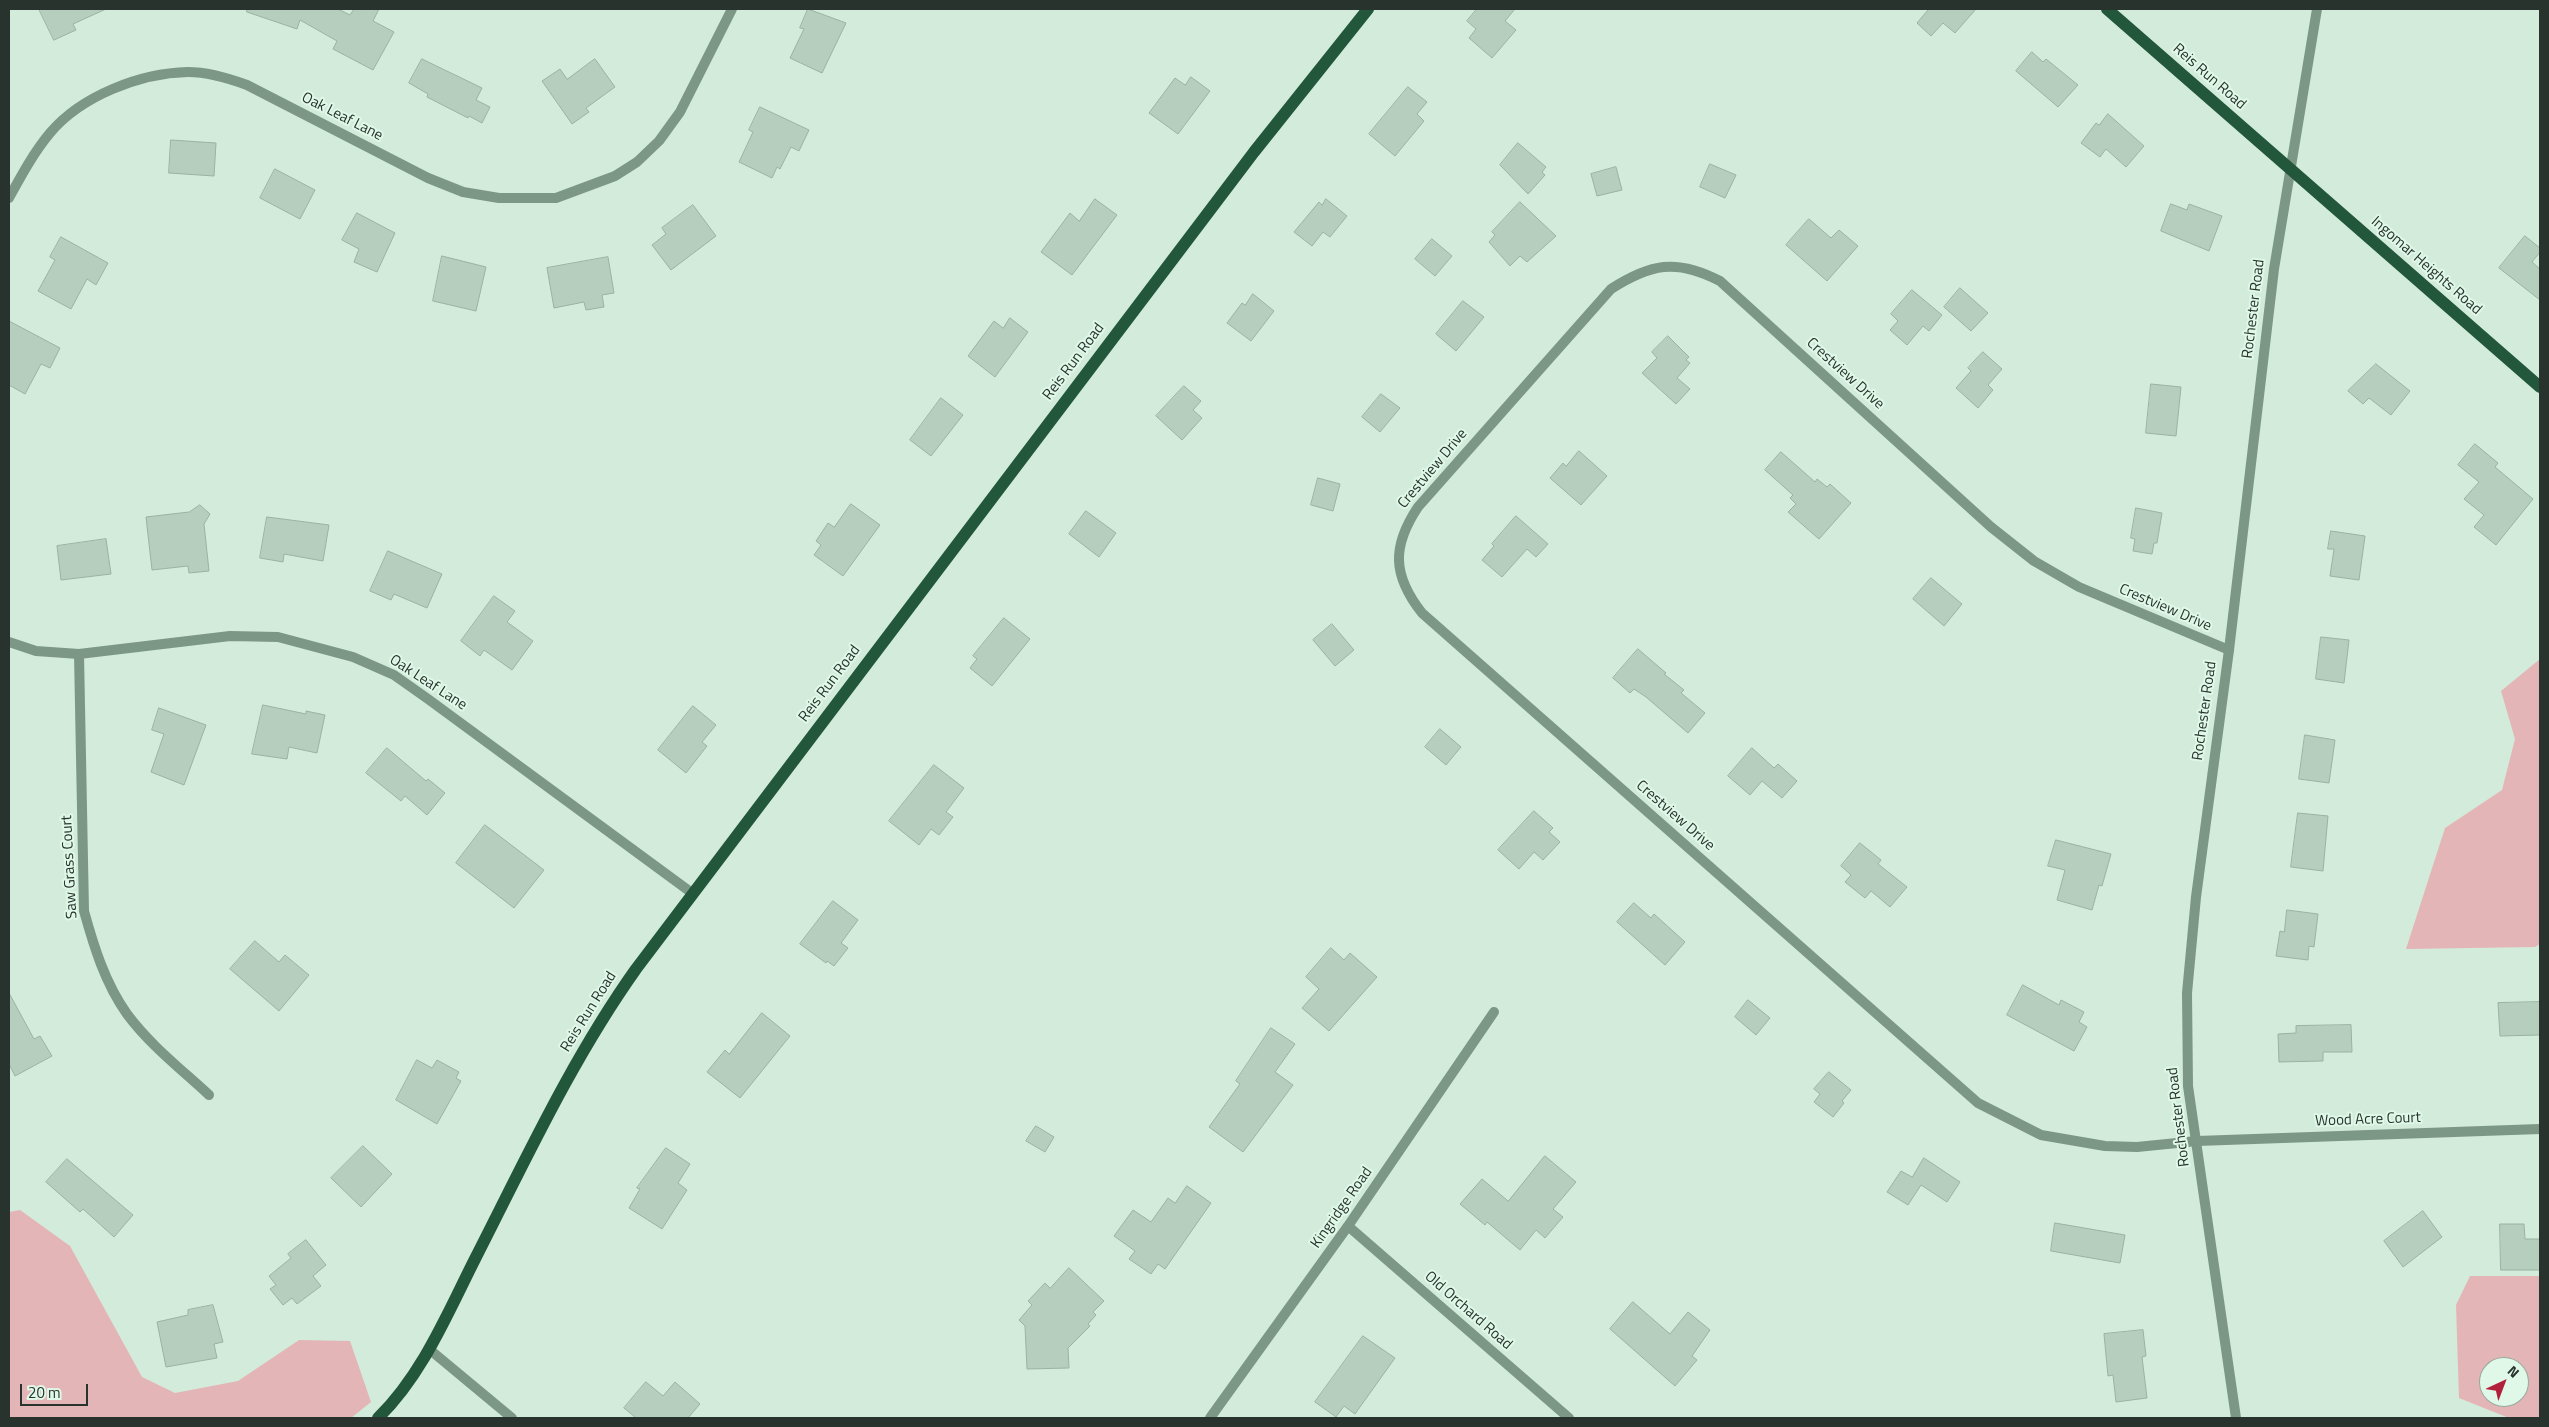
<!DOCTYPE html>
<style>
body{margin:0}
#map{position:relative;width:2549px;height:1427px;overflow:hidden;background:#d2ebdb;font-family:"Titillium Web",sans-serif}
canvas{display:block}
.frame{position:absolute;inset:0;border:10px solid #29332d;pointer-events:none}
.north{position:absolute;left:2479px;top:1357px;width:50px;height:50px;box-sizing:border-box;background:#dff8e8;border:1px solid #96a99d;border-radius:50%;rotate:43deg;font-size:14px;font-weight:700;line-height:20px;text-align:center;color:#29332d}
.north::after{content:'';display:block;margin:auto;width:18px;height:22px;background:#b3203c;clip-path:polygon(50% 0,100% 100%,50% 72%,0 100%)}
.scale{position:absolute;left:20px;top:1384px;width:68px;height:22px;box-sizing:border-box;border:2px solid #29332d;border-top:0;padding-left:6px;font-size:15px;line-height:18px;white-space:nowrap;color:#29332d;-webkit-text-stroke:4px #dff8e8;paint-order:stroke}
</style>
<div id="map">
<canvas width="2549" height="1427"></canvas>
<div class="frame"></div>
<div class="north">N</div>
<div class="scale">20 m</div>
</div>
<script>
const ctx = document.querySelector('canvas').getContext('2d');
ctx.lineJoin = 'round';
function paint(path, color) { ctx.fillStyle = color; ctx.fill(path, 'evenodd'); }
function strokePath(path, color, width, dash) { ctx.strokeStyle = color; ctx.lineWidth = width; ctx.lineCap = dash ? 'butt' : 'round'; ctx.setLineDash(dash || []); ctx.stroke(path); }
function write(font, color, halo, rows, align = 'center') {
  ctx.font = font + ' "Titillium Web",sans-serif'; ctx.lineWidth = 4; ctx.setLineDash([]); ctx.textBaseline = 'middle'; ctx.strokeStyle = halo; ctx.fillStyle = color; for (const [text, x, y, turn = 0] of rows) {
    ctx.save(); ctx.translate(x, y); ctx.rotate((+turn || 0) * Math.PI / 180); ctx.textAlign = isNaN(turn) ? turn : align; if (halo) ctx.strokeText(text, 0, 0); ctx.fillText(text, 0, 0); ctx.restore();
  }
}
const green = new Path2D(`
 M2540,659V944L2535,947L2406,949L2445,828L2502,790L2515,739L2501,691Z
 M20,1210L70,1246L142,1377L175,1393L238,1381L299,1340L350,1341L371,1402L351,1418H9V1212Z
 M2470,1276H2540V1418H2509L2459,1398L2456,1305ZM2489,1367H2519V1397H2489Z`);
const building = new Path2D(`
 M39,9H106L73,24L76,30L54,40Z
 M247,9H338L350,15L354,9H379L373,21L394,32L373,70L333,49L337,41L300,20L297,29L247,12Z
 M808,9L846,23L822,73L790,58L804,29L800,28Z
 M1477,9H1515L1505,21L1516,30L1492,58L1469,38L1476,29L1467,21Z
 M1926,9H1976L1955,33L1943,23L1931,36L1917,23L1928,10Z
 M2032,52L2043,62L2046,59L2078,85L2058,107L2016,71Z
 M422,59L482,88L476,100L490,107L482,123L469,116L468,118L427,97L428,94L409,83Z
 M595,59L615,87L586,108L589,112L572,124L542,81L560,69L567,79Z
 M1191,77L1210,91L1178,134L1149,113L1175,78L1185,85Z
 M1408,87L1427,102L1417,114L1424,121L1395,156L1369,134Z
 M760,107L809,130L799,151L791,147L780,169L777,167L772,178L739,162L753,132L749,130Z
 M2108,114L2144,146L2126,167L2106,149L2100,157L2081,143L2096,123L2099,125Z
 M171,140L216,143L214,176L169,173Z
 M1518,143L1546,167L1542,172L1545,175L1528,194L1500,165Z
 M1710,164L1736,175L1725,198L1700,187Z
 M1616,167L1622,190L1597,196L1591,174Z
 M275,169L315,190L300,219L260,198Z
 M1095,199L1117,215L1072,275L1041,252L1070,213L1079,221Z
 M1326,199L1347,216L1330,237L1323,232L1312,246L1294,232L1319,202L1322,205Z
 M1520,202L1556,236L1527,262L1520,256L1510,266L1489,242L1495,235L1492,232Z
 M2171,204L2187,210L2189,204L2222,216L2209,251L2161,231Z
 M693,205L716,236L671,270L652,245L666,234L662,228Z
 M357,213L395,233L377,272L354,262L359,249L342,240Z
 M1809,219L1831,238L1839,230L1858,246L1827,281L1786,245Z
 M2525,236L2540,248V252L2532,262L2540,269V300L2499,268Z
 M61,237L108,263L96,285L87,279L71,309L38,291L55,260L50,257Z
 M1432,239L1452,256L1435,276L1415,259Z
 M442,256L486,267L476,311L433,301Z
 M608,257L614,293L602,295L604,307L586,310L584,302L554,308L547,268Z
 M1960,288L1988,313L1971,331L1944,307Z
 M1912,290L1942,315L1929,331L1923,326L1907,345L1890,330L1898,321L1891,314Z
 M1253,294L1274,311L1251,341L1227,323L1242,303L1245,305Z
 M1463,301L1484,317L1456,351L1436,334Z
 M1010,318L1028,332L995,377L968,356L994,321L1003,328Z
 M9,321L60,348L50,368L41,364L25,394L9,385Z
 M1668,336L1689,357L1686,360L1690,363L1677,378L1690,389L1676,404L1642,373L1657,358L1652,352Z
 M1983,352L2002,369L1988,385L1993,390L1978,408L1956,388L1971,371L1968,368Z
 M2376,364L2410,391L2391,415L2369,398L2363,404L2348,391Z
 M2151,384L2181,387L2176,436L2146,433Z
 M1184,386L1201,401L1193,410L1202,418L1182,440L1156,416Z
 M1381,394L1400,408L1380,432L1362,417Z
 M941,398L963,415L931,456L910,440Z
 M2475,444L2498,463L2495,467L2533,499L2496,545L2474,527L2484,515L2464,499L2479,482L2458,465Z
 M1579,451L1607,476L1581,505L1550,478L1563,463L1566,466Z
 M1781,452L1815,482L1817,479L1827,487L1830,484L1851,503L1819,539L1788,512L1796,504L1790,498L1793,495L1765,470Z
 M1318,478L1340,484L1333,511L1311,505Z
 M851,504L880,525L843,576L814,555L821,545L816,541L828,523L834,527Z
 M200,505L210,514L204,524L209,571L189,573L188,566L152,570L146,517L189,512Z
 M2136,508L2162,513L2157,543H2154L2152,554L2133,551L2135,539L2131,538Z
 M1086,511L1116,533L1099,557L1069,534Z
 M1516,516L1548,544L1536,557L1527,549L1502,577L1482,560L1494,546L1492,544Z
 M267,517L329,525L323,561L284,554L283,562L260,558Z
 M2331,531L2365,536L2359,580L2330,576L2334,549H2328Z
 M106,539L111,574L61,580L57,546Z
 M388,551L442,574L427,608L394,594L391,600L370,591Z
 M1931,578L1962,604L1944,626L1913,599Z
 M494,596L515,611L507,622L533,641L512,670L484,650L480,656L461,641Z
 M1004,618L1030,639L992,686L970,668L977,659L973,656Z
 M1332,624L1354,650L1335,666L1313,640Z
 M2321,637L2349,640L2344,683L2316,679Z
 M1638,649L1666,673L1664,674L1684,690L1681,693L1705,713L1688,733L1646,697L1634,689L1630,693L1613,678Z
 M263,705L306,714V711L325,715L317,753L289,747L287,759L252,754Z
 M693,706L716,725L702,742L707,746L686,773L658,750Z
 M159,708L206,725L184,785L151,772L164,734L152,730Z
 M1440,729L1461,747L1446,765L1425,747Z
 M2305,735L2335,740L2329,783L2299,779Z
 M387,748L426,781L428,779L445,793L427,815L405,796L401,801L366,773Z
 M1752,748L1774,768L1778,764L1797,781L1782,798L1762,781L1750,795L1728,776Z
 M934,765L964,788L946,812L953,817L939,835L931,829L919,845L889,821Z
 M1534,811L1553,828L1549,832L1560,842L1543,860L1534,852L1519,869L1498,850Z
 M2298,813L2328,816L2323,871L2291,867Z
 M485,825L544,870L514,908L456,863Z
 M2056,840L2111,854L2102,886L2099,885L2092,910L2057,900L2065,870L2048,866Z
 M1860,843L1881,860L1878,864L1907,887L1890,907L1871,891L1865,898L1845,882L1851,875L1841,866Z
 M833,901L858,920L841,943L848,948L834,966L827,961L826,963L800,944Z
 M1634,903L1651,918L1654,914L1685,942L1665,965L1617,922Z
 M2287,910L2318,914L2314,947L2309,946L2308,960L2276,956L2280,931L2284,932Z
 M255,941L279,962L285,955L309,975L279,1011L230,969Z
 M1331,948L1344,960L1350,953L1377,977L1329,1031L1302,1008L1319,989L1306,977Z
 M2023,985L2059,1005L2061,1000L2084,1012L2079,1022L2087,1027L2074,1051L2007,1015Z
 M9,993L34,1039L40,1036L52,1056L15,1076L9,1064Z
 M1748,1000L1770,1018L1756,1035L1735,1017Z
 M2540,1002V1035L2500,1036L2498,1003Z
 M762,1013L790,1036L740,1098L707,1072L725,1050L729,1054Z
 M2351,1025L2352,1052H2323V1061L2279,1062L2278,1034L2296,1033V1026Z
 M1271,1028L1295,1044L1275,1072L1293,1085L1243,1152L1209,1127L1240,1084L1236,1081Z
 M417,1060L432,1068L437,1060L459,1072L456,1078L461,1081L437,1124L396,1100Z
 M1829,1072L1851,1090L1842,1101L1844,1103L1833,1117L1814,1102L1820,1094L1814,1089Z
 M1036,1126L1054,1137L1045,1152L1026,1141Z
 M363,1146L392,1174L361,1207L331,1178Z
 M666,1148L690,1164L678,1183L687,1190L662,1229L629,1208L640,1189L637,1188Z
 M1545,1156L1576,1182L1553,1209L1563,1217L1545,1238L1536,1230L1520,1250L1487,1222L1485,1225L1460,1204L1482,1179L1508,1201Z
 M1924,1158L1960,1182L1947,1202L1921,1185L1908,1205L1887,1192L1901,1171L1912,1177Z
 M67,1159L133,1215L114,1237L83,1209L80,1212L46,1182Z
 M1187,1186L1211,1203L1165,1269L1158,1264L1151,1274L1129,1259L1135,1251L1114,1236L1133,1210L1151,1222L1168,1198L1175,1203Z
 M2423,1211L2442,1237L2403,1267L2384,1241Z
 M2055,1223L2125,1235L2120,1263L2051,1251Z
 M2500,1224H2524L2525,1239H2540V1270H2501Z
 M306,1240L326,1265L313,1276L321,1286L297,1304L292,1298L283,1305L270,1289L276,1285L269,1276L291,1258L288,1254Z
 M1069,1268L1104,1301L1093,1312L1096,1315L1088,1324L1090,1326L1068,1348L1069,1368L1027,1369L1025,1326L1019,1320L1032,1305L1028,1301L1045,1283L1050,1288Z
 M1633,1302L1670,1334L1688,1312L1710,1330L1692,1356L1697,1360L1675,1386L1610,1329Z
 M213,1305L223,1342L214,1344L217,1358L166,1367L157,1322L188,1315V1310Z
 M2143,1330L2146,1356L2142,1357L2147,1398L2116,1402L2113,1375L2108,1376L2104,1334Z
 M1363,1336L1395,1358L1355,1414L1344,1406L1336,1417L1315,1402Z
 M646,1382L663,1396L675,1382L700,1404L688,1418H636L624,1408Z`);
const minor = new Path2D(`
 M9,198C21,176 34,152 50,133C81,96 140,73 188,72C209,72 228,78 247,85L428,178L463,192L499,198H556L615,176L637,162L659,141L680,112L732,9
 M9,642L36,651L79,654L230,636L278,637L353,657L394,675L428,699L692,893
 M2229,650L2079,587L2034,561L1991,527L1720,281C1676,258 1650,264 1611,289L1418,507C1392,546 1392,575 1422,613L1978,1103L2041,1135L2105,1146L2137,1147L2197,1141L2540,1129
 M79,654L84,911C94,947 105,983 127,1014C150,1045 181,1069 209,1095
 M1348,1226L1569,1418
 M429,1349L512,1418
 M1210,1418L1348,1226L1494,1012`);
const tertiary = new Path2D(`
 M2236,1418L2188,1086L2187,993L2196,897L2229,650L2274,269L2317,9`);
const primary = new Path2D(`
 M2107,9L2540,387
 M378,1418C423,1374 448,1312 476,1257C526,1159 572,1059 636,969L1254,152L1368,9`);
const streetNames = [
 ["Reis Run Road",2209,77,41],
 ["Oak Leaf Lane",342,117,27],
 ["Ingomar Heights Road",2426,266,41],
 ["Rochester Road",2254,309,-83],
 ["Reis Run Road",1074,362,-53],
 ["Crestview Drive",1845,374,42],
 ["Crestview Drive",1433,469,-50],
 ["Crestview Drive",2165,608,23],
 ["Oak Leaf Lane",428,683,33],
 ["Reis Run Road",830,684,-53],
 ["Rochester Road",2205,711,-82],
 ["Crestview Drive",1675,816,41],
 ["Saw Grass Court",70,867,-93],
 ["Reis Run Road",589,1012,-58],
 ["Rochester Road",2179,1117,-97],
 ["Wood Acre Court",2368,1120,-2],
 ["Kingridge Road",1342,1208,-55],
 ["Old Orchard Road",1468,1311,41]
];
paint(green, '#e4b5b6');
paint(building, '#b5cebe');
strokePath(building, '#9ab2a2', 1);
strokePath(minor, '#7c9786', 10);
strokePath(tertiary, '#7c9786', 10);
strokePath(primary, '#23573b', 12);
write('15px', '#29332d', '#dff8e8', streetNames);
</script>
